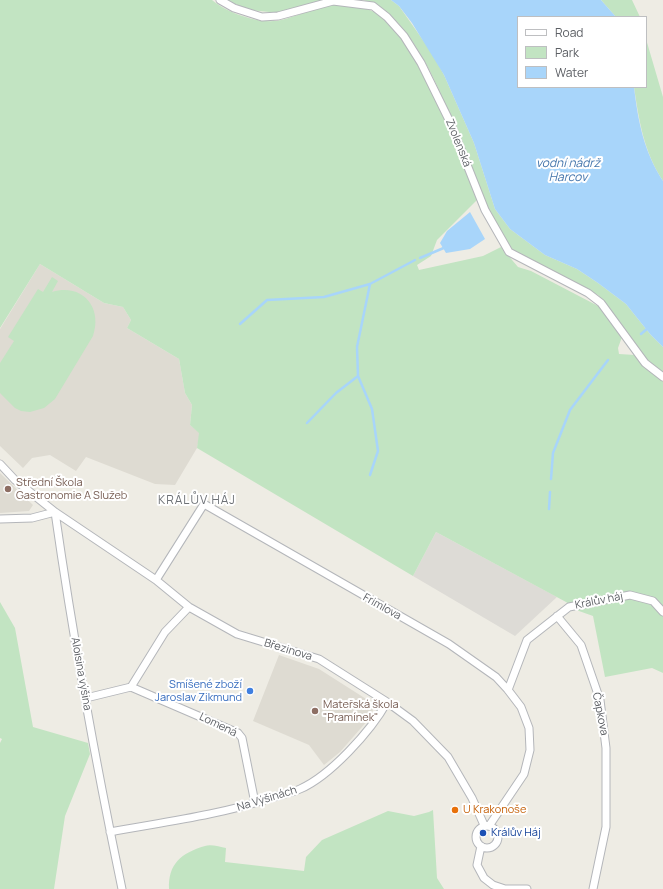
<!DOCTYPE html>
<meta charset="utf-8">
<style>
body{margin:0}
#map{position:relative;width:663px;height:889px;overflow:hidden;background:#eeece4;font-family:Manrope,sans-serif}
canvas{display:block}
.legend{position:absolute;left:517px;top:16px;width:130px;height:72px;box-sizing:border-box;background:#fff;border:1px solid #bebfc1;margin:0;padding:5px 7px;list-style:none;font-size:12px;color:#5c5f64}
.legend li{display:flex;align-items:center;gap:8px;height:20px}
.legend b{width:20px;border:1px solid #bebfc1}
</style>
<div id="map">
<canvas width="663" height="889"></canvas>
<ul class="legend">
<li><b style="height:5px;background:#fff"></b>Road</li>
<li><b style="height:11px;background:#c2e4c2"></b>Park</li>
<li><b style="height:11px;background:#a8d5fa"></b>Water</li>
</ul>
</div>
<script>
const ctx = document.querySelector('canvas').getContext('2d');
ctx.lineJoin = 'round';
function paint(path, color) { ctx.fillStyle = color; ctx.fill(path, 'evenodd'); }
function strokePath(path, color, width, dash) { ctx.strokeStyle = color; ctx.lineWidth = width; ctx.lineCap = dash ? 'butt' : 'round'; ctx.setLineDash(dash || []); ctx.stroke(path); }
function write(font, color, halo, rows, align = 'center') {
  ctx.font = font + ' Manrope,sans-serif'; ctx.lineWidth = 4; ctx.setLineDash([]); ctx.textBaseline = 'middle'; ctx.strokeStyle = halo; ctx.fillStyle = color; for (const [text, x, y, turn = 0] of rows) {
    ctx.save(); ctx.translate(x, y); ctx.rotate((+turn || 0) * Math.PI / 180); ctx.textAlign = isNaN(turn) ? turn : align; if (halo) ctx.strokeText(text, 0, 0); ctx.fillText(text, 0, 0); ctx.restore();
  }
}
const industrial = new Path2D(`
 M436,532L557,597L515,636L413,576Z`);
const education = new Path2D(`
 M40,264L104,303L123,307L131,320L127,328L179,359L185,393L192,405L190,425L200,433L197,448L175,485L155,484L86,457L76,471L50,455L32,458L23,468L0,446V329Z
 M0,473L33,505L29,511L0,513Z
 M279,655L319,669L374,704V708L368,720L340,752L324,765L309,745L253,721Z`);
const green = new Path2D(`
 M0,0H212C227,13 261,25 281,20C295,17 309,10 324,6C344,1 372,7 387,20C401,32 411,50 419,65C442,108 459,153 478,199L437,240L431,256L417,265L419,270L483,256L501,247L518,267L531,271L600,307L622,337L618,348L619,354L635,355L656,375L663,380V673L652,668L605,677L593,616L579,611L566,602L436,532L413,576L197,448L199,433L190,425L192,405L185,393L179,359L127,328L131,320L123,307L104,303L40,264L0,328Z
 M226,0H322L280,13L249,10Z
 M363,0H391L399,6L432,53L444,75L474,143L495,209L510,229L545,255L577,269L598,283L626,304L650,334L663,347V373C634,355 621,320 598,295C585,288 514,255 509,248C468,191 435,18 363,0Z
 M601,0H632L640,17H616Z
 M646,39L663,97V181C644,152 639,121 634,87H646Z
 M52,277L58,281L52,292C82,283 103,307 93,336L55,399L44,408L30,412L21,411L15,408L0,393V363L14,341L8,337L38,289L43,292Z
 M0,602L15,628L33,727L88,743L90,754L65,816L54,889H0V743L2,739L0,738Z
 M433,810L437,878L444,889H169C168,864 181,853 205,846C211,844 220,847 226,848L225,862L304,871L306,857L322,840L388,811L414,816L429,812Z`);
const water = new Path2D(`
 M391,0H601L616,17H518V87H634C638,121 644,152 663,181V347L650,334L626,304L598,283L577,269L545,255L510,229L495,209L474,143L444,75L412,23L399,6Z
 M470,212L485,239L470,249L446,253L440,243L447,231Z`);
const stream = new Path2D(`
 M420,258L446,247
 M240,324L267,300L324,297L370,284L415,260
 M641,334L648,328
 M358,376L372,409L378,451L370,475
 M307,423L336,393L358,376L357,347L370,284
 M551,479L553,453L570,410L608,360
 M549,509L550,492`);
const minor = new Path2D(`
 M220,0L234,8L262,17L278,16L333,1L373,6L387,17L404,36L421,63L450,122L485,210L509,252L588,293L601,303L645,363L663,377
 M0,464L15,480L55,512L156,580L189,607L237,634L319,659L387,702L413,721L448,757L472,798L484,825
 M55,512C73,638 96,764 122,889
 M0,519L32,518L55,512
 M156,580L204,504L449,644L496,677L508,690L521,707L529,728L530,750L524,774L489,826
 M557,616L581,645L600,700L606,748V827L593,889
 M131,687L238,733L242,738L255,803
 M508,690L527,640L569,607L630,595L653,601L663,612
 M86,698L131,687L165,632L189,607
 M476 837a11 11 0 1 1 22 0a11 11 0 1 1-22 0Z
 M110,832C164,822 219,815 271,798C281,795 291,793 300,789C330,776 371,731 387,702
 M481,846L477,865L484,878L493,885L505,889H527`);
const markers = [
 [8,489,4,"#8d6e63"],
 [250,691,4,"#3f7fe0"],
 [315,711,4,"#8d6e63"],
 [455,810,4,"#e8710a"],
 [483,833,4,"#1a4fb4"]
];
const streetNames = [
 ["Zvolenská",458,143,68],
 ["Králův háj",599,601,-11],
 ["Frimlova",382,607,29],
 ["Březinova",288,650,17],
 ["Aloisina výšina",81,674,80],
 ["Čapkova",600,714,79],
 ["Lomená",218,725,26],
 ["Na Výšinách",267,799,-17]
];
const educationNames = [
 ["Střední Škola",16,483],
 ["Gastronomie A Služeb",16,496],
 ["Mateřská škola",323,705],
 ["\"Pramínek\"",323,718]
];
const shopNames = [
 ["Smíšené zboží",242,685],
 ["Jaroslav Zikmund",242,698]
];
const foodNames = [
 ["U Krakonoše",463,810]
];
const transitNames = [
 ["Králův Háj",491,833]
];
const waterNames = [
 ["vodní nádrž",568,164],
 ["Harcov",568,178]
];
const neighbourhoodNames = [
 ["KRÁLŮV HÁJ",197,501]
];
paint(industrial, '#dddbd6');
paint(education, '#dedbd2');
paint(green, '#c2e4c2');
paint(water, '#a8d5fa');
strokePath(stream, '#a8d5fa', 2.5);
strokePath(minor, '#b4b6ba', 9);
strokePath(minor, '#fff', 7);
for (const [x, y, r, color] of markers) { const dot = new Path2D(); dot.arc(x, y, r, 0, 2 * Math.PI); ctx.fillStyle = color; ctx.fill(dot); strokePath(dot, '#fff', 1.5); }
write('11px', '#5c5f64', '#fff', streetNames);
write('11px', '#785e54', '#fff', educationNames, 'left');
write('11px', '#366cbe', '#fff', shopNames, 'right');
write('11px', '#c56008', '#fff', foodNames, 'left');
write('11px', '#164399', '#fff', transitNames, 'left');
write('italic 12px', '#4576ac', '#fff', waterNames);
ctx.letterSpacing = '1px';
write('12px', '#6d7176', '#fff', neighbourhoodNames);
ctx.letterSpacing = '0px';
</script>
